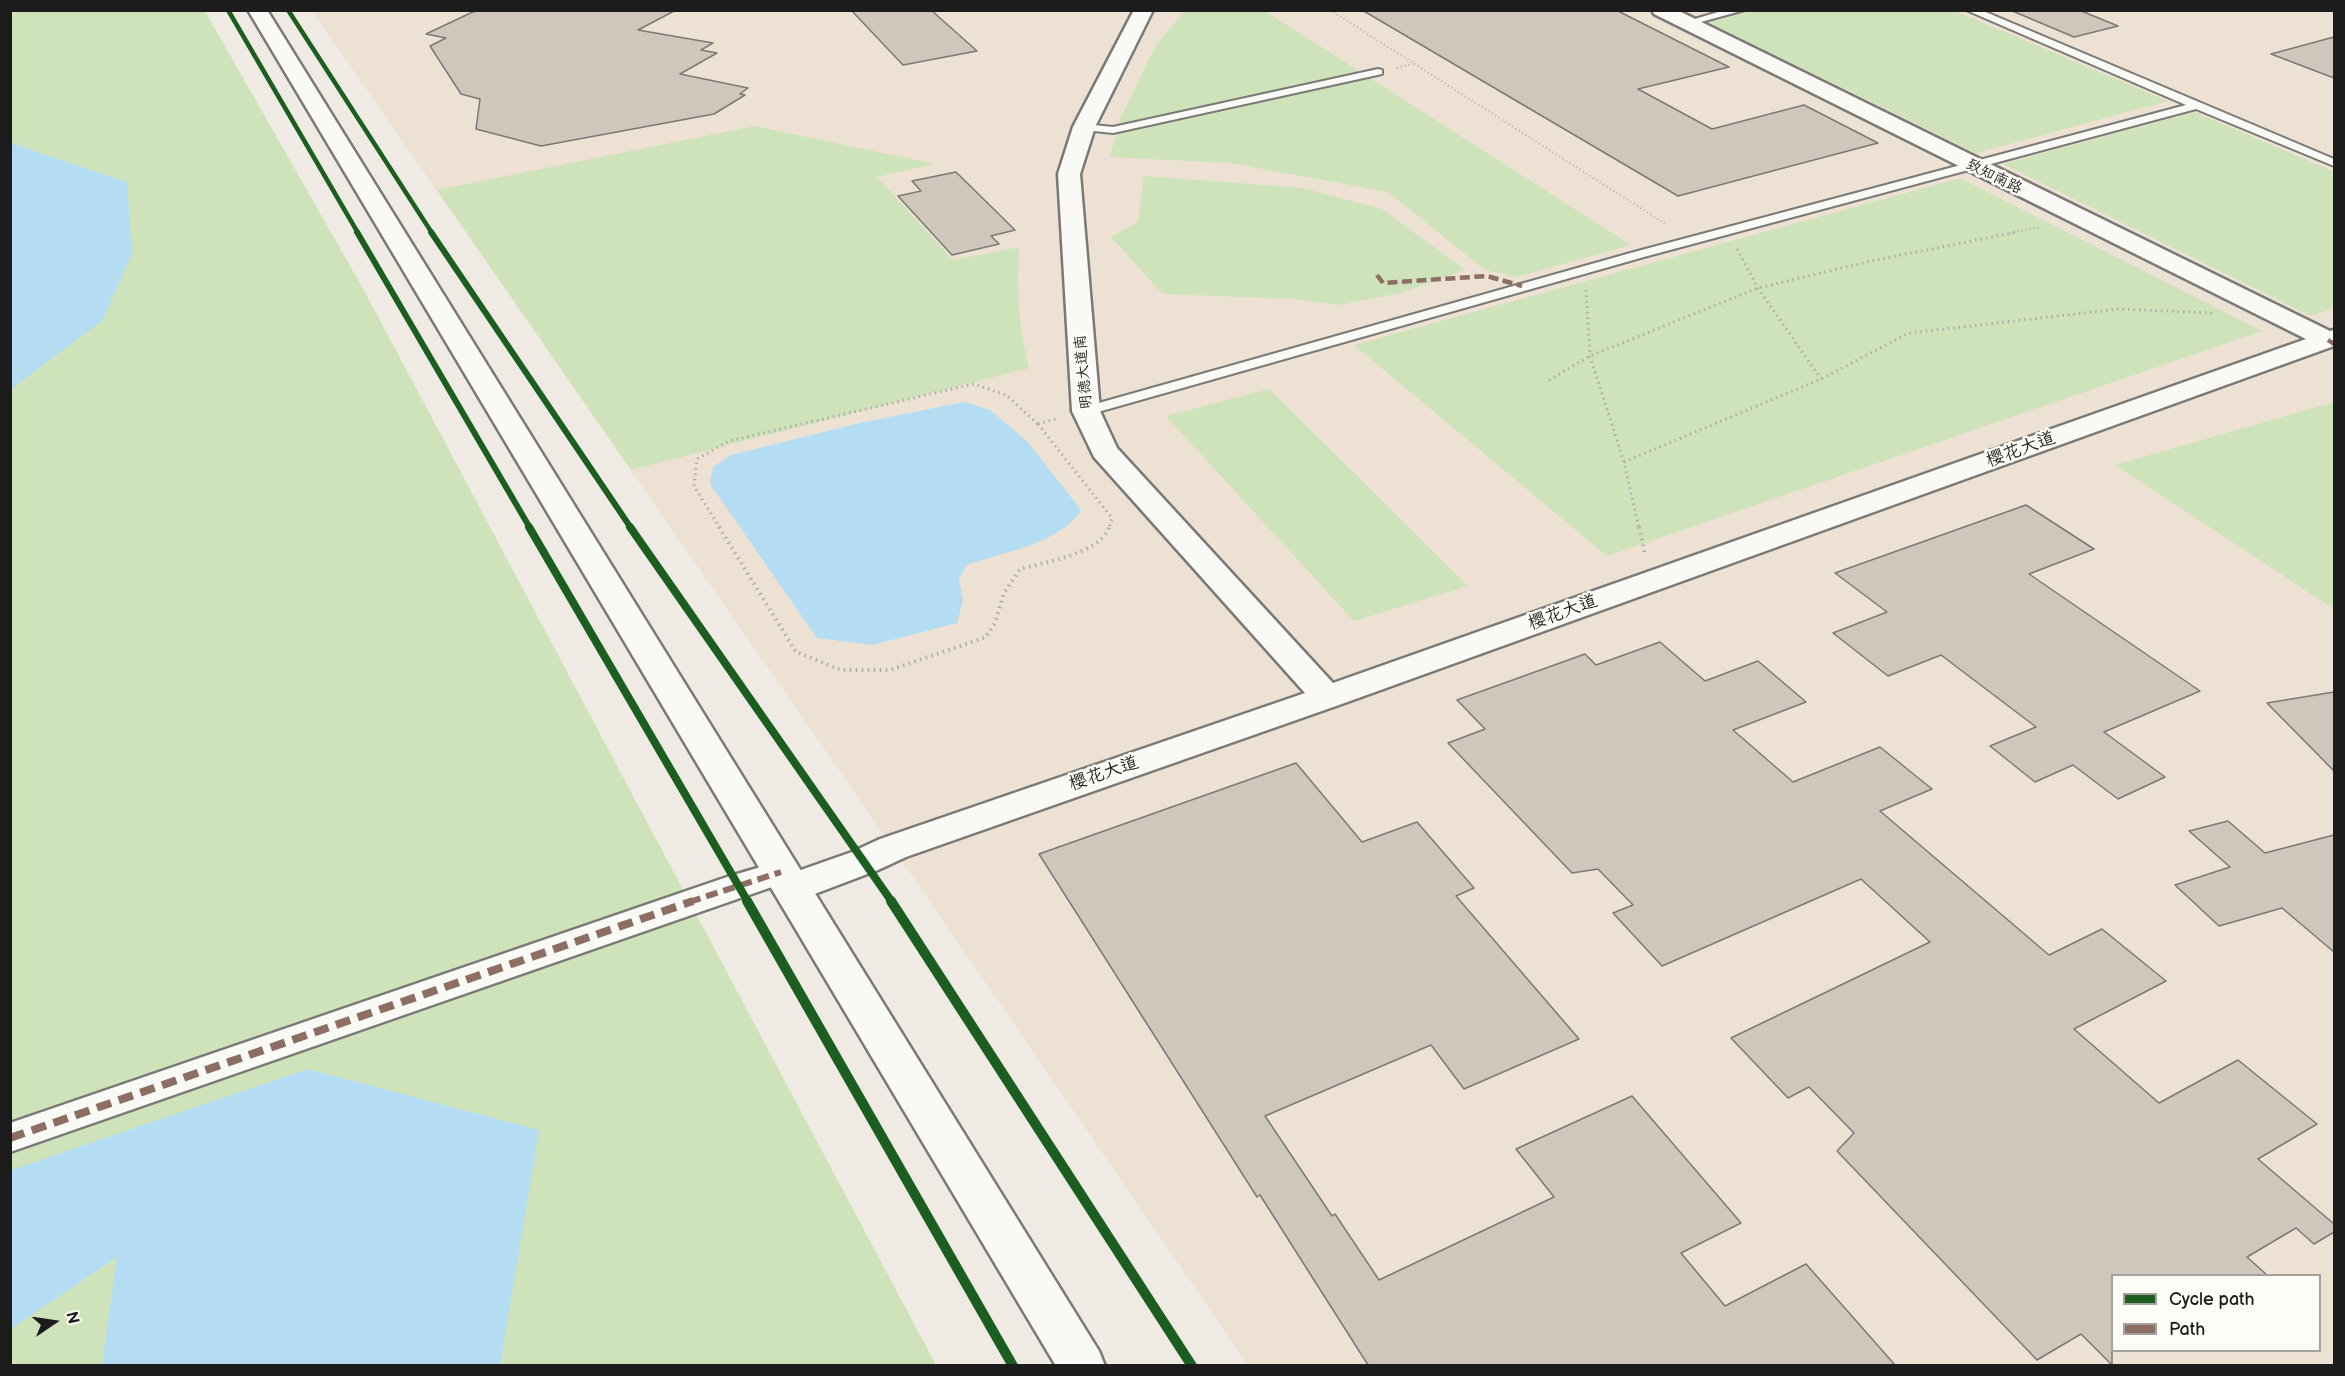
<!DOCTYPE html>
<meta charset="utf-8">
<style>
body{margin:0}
#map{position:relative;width:2345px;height:1376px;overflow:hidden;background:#efebe4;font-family:"Balsamiq Sans",sans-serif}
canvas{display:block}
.frame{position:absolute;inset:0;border:12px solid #1c1c1c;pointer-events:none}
.legend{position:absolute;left:2111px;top:1274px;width:210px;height:78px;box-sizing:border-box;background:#fdfcf7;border:2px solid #a3a29f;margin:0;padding:8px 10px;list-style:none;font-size:18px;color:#1c1c1c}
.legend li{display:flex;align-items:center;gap:12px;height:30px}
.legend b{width:30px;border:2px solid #a3a29f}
.north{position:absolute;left:24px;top:1292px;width:60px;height:60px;-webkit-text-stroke:4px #fdfcf7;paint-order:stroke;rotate:77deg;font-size:16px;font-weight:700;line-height:24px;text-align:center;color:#1c1c1c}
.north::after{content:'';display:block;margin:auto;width:21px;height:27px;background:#1c1c1c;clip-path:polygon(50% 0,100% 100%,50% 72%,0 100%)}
</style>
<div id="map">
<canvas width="2345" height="1376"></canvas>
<div class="frame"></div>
<ul class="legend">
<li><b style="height:8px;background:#1b5e20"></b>Cycle path</li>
<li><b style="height:8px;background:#8d6e63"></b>Path</li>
</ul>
<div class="north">N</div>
</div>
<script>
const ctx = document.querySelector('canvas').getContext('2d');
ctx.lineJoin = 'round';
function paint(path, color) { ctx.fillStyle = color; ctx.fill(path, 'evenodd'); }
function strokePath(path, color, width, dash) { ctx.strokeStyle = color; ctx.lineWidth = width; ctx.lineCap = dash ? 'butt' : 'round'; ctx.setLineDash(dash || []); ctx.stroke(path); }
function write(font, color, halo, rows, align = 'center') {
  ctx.font = font + ' "Balsamiq Sans","LXGW WenKai TC",sans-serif'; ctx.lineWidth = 5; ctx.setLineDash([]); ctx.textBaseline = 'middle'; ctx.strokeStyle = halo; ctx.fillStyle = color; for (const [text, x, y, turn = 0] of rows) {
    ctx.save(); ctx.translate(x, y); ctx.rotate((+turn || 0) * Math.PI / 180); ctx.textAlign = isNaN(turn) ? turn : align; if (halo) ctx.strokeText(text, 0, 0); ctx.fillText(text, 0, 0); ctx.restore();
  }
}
const built = new Path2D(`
 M312,11H2334V1365H1248L893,848ZM2112,1276H2320V1350H2112Z`);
const green = new Path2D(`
 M1753,10L1955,11L2168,101L1976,153L1706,21Z
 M10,11H205L366,294L936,1365H11Z
 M1185,11H1265L1631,245L1517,277L1485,270L1388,192L1230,163L1110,157L1120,119L1156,45Z
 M2195,112L2334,172V308L2311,316L2003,164Z
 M755,126L935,164L877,177L953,260L1019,247C1017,292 1018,324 1029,368L631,470L437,190Z
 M1144,176L1302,188L1382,209L1465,270L1401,293L1339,305L1294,299L1163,294L1111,237L1138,222Z
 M1960,178L2262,331L1607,556L1354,345Z
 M1269,389L1468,586L1354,621L1166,416Z
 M2334,402V609L2115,465Z`);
const water = new Path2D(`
 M11,143L127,182L132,254L102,321L11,389Z
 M964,402L990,410L1027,441L1081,510C1062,543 1001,553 966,565L959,580L963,600L957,623L872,645L817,638L710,484L713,467L731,455L860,423Z
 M308,1069L539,1130L500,1365H102L117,1257L11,1329V1170Z`);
const building = new Path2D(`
 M477,10H676L638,30L713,43L701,50L717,53L680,74L748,88L740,94L745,95L714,114L541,146L476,129L480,99L461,94L430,46L446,38L426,34Z
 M851,10H931L977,51L903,65Z
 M1362,10H1616L1729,67L1638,89L1712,129L1804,105L1878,143L1678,196Z
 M2010,10H2079L2118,26L2074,37Z
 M2334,37V78L2271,54Z
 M956,172L1015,230L991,236L999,244L952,255L898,196L921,191L912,181Z
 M2026,505L2094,549L2029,574L2200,691L2104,732L2165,777L2118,799L2073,765L2035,782L1990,746L2036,727L1941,655L1888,676L1833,633L1887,612L1835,573Z
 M1660,642L1705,681L1758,661L1806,702L1733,730L1793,782L1880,747L1932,789L1880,811L2049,955L2102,929L2166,981L2074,1029L2159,1103L2238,1060L2317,1124L2258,1159L2334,1224V1232L2314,1244L2296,1228L2247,1257L2267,1275H2112V1365L2081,1334L2037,1360L1837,1151L1854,1133L1809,1087L1788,1098L1731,1038L1930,942L1861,879L1662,966L1613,913L1633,905L1598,869L1572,873L1448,743L1485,729L1457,700L1585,654L1596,665Z
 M2334,692V771L2267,703Z
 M1296,763L1362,842L1417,822L1474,888L1456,896L1579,1039L1464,1089L1431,1045L1265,1116L1332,1216L1335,1214L1379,1280L1554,1197L1516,1149L1632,1096L1741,1223L1681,1253L1725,1306L1806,1264L1895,1365H1368L1260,1195L1257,1197L1039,854Z
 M2228,821L2265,853L2334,835V952L2282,908L2219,926L2175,885L2230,867L2189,831Z`);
const pathFar2 = new Path2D(`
 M1330,10L1667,225
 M1397,68L1413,64
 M2010,233L2041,227`);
const pathFar1 = new Path2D(`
 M1737,249L1758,288L1821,379
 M1586,290L1590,356L1624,462L1639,528
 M1549,380L1590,356L1758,288L1871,261L2017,232
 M1038,424L1112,518L1109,528
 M1038,424L1056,419
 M1624,462L1821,379L1909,333L2119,309L2212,313
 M720,528L694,486L697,459L729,441L974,384L1006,395L1038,424`);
const path = new Path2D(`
 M719,527L796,652L841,670H890L986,637L995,623L1004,593L1020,569C1045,562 1100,554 1109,527
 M1639,527L1645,554`);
const service = new Path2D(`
 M1725,10H1745L1686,26L1681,23Z
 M1966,10H1981L2334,159V166L2196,109L1644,257L1091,414H1081L1079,411L1081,408L1634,252L2186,105Z
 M1378,69L1382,70V74L1113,133L1084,130L1078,127L1084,124L1113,127Z`);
const pedestrian = new Path2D(`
 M781,861L792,864L796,872L792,880L10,1152V1123L727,877Z`);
const minor = new Path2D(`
 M1134,10H1153L1095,127L1080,174L1100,411L1117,448L1333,683L2306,339L1654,14L1652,10H1677L2330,331L2334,330V346L1339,705L906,857L878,870L804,898L791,902L778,898L772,888L778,878L852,852L880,839L1305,693L1094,457L1072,411L1058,174L1073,127Z`);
const tertiary = new Path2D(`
 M248,10H267L1099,1351L1105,1366H1056Z`);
const quietFar2 = new Path2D(`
 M1377,275L1383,283L1487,276L1522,286
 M2328,340L2334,344`);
const quietFar1 = new Path2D(`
 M689,902L781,872`);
const quiet = new Path2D(`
 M10,1138L693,901`);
const cyclewayFar3 = new Path2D(`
 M228,10L358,233
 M288,10L432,233`);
const cyclewayFar2 = new Path2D(`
 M357,232L530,528
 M431,232L631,528`);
const cyclewayFar1 = new Path2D(`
 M529,527L748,902
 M630,527L892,902`);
const cycleway = new Path2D(`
 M747,901L1013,1366
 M891,901L1192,1366`);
const farStreetnames = [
 ["致知南路",1994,177,26],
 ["明德大道南",1084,372,-95]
];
const streetNames = [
 ["樱花大道",2021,450,-20],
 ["樱花大道",1563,613,-20],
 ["樱花大道",1104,774,-19]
];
paint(built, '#ece1d2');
paint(green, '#cfe3ba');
paint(water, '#b4ddf4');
paint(building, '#cfc7bb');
strokePath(building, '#7b7976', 1.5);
strokePath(service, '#7b7976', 4);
strokePath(pedestrian, '#7b7976', 5);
strokePath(minor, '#7b7976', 5);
strokePath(tertiary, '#7b7976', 5);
strokePath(pathFar2, '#aeacaa', 2, [1, 3]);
strokePath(pathFar1, '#aeacaa', 3, [1.5, 4]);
strokePath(path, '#aeacaa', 4, [1.5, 4.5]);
paint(service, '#f9f9f6');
paint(pedestrian, '#f9f9f6');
paint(minor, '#f9f9f6');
paint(tertiary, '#f9f9f6');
strokePath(quietFar2, '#8d6e63', 4.5, [10, 4.5]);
strokePath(quietFar1, '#8d6e63', 6, [12, 6]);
strokePath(quiet, '#8d6e63', 8, [15, 8]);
strokePath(cyclewayFar3, '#1b5e20', 4.5);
strokePath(cyclewayFar2, '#1b5e20', 6);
strokePath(cyclewayFar1, '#1b5e20', 8);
strokePath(cycleway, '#1b5e20', 10);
write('15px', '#1c1c1c', '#fdfcf7', farStreetnames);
write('18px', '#1c1c1c', '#fdfcf7', streetNames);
</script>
